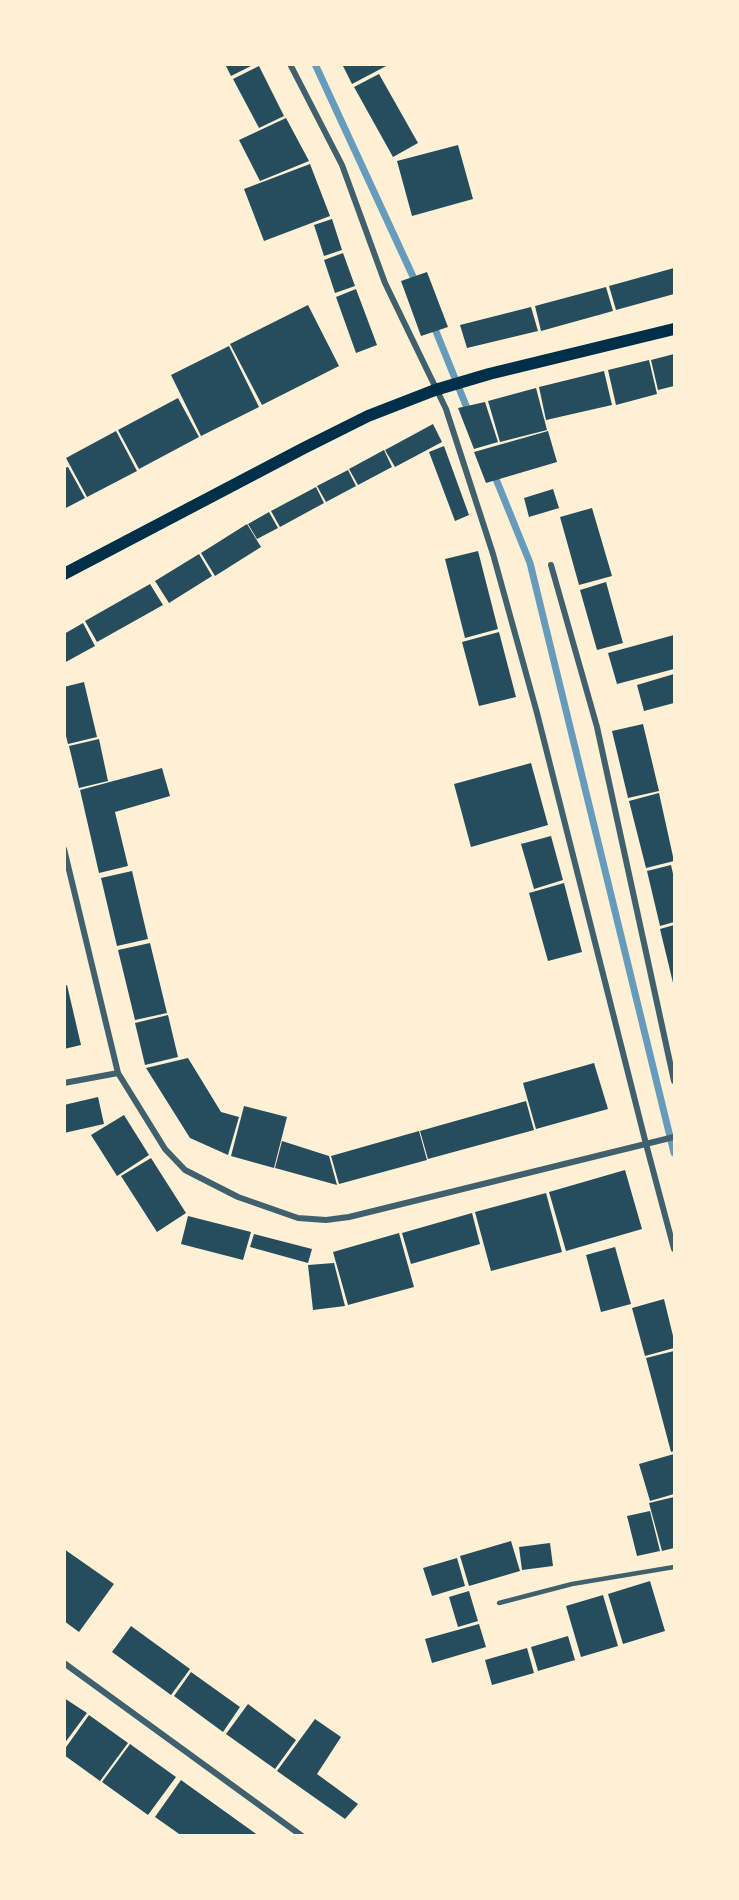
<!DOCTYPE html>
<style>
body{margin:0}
#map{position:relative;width:739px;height:1900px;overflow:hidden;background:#fdf0d5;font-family:Lato,sans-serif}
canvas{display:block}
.frame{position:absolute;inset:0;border:66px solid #fdf0d5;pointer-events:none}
</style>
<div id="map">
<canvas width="739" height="1900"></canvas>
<div class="frame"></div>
</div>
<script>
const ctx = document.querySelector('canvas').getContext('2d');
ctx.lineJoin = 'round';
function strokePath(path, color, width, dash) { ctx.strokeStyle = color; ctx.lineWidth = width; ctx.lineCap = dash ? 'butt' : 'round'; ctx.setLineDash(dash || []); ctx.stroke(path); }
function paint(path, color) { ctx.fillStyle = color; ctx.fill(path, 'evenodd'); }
const stream = new Path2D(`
 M315,64L416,283
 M433,324L469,413
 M494,474L530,563L674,1153`);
const building = new Path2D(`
 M225,64H255L231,76Z
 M342,64H390L352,84Z
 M259,66L284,116L259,128L233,79Z
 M379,74L418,143L393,157L354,87Z
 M286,118L309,161L260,181L239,140Z
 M458,145L473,199L412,216L397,161Z
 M310,164L330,216L264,241L244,189Z
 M332,219L342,250L324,256L314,225Z
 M343,253L355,286L335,293L324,260Z
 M674,268V294L616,310L609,286Z
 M427,272L448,327L421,336L401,281Z
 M606,287L613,311L541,331L535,306Z
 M356,289L377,345L356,353L336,297Z
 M308,305L339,366L262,405L230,344Z
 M531,307L538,331L467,348L460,325Z
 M229,346L259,407L201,436L171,375Z
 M674,354V386L658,390L651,360Z
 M649,360L657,394L616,405L608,370Z
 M604,371L612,405L546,420L539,387Z
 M536,388L547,430L500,442L488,401Z
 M178,398L199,437L139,469L118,430Z
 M485,402L498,442L474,449L458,408Z
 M433,424L442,442L395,467L385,450Z
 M116,431L137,471L87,497L66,458Z
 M548,431L557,462L486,483L474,452Z
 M444,446L469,515L455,521L429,452Z
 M384,450L392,467L358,485L349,469Z
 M68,467L85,498L64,509V468Z
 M348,470L356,486L326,502L317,486Z
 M316,487L324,503L280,527L271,511Z
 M553,489L559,508L529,517L524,498Z
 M592,508L612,576L579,585L560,517Z
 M269,512L278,528L257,539L248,524Z
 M247,524L261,547L215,576L201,553Z
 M478,551L498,629L465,638L445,559Z
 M199,554L212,576L169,603L155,581Z
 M606,582L623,643L597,650L580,590Z
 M150,584L163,605L97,642L85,621Z
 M83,623L95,646L64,663V634Z
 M499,632L516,697L479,706L462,642Z
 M674,635V669L617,684L608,653Z
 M674,674V703L644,711L637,685Z
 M84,682L97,737L68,744L64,728V687Z
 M643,724L659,791L628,798L612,731Z
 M99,739L108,781L79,788L69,746Z
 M531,763L548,825L471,847L454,784Z
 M162,768L170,796L115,812L128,866L99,873L80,790Z
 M659,793L674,861L646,868L629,801Z
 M551,836L563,880L534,889L521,844Z
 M671,865L674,878V922L660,926L647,871Z
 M132,871L148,939L117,946L101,878Z
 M564,883L582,952L548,961L529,893Z
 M674,925V987L660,929Z
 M150,943L167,1013L135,1020L118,950Z
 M67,985L81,1045L64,1049V986Z
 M168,1015L178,1057L145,1065L135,1023Z
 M188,1058L221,1112L239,1117L228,1155L190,1138L146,1068Z
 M594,1063L608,1109L536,1129L523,1083Z
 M98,1097L104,1124L64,1133V1105Z
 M526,1101L534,1130L428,1159L420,1131Z
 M244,1106L287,1117L274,1168L231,1156Z
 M124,1115L149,1155L117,1176L91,1135Z
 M419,1131L427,1160L339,1184L331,1156Z
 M282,1141L329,1156L337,1185L275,1168Z
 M151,1158L186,1213L157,1232L121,1176Z
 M625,1170L642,1229L566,1251L549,1192Z
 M546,1193L562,1252L491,1271L475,1212Z
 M472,1213L480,1244L411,1264L402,1233Z
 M188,1216L251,1232L243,1260L181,1244Z
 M399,1233L414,1287L348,1305L333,1252Z
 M254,1234L312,1249L308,1263L250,1247Z
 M615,1247L631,1304L601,1312L586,1255Z
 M334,1263L345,1306L313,1310L308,1265Z
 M664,1299L674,1340V1348L645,1356L632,1308Z
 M674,1351V1451L671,1452L646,1358Z
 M674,1454V1494L650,1501L639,1464Z
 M674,1497V1548L662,1551L649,1503Z
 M650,1511L660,1551L637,1556L627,1516Z
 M511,1541L520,1571L469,1586L460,1556Z
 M550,1543L553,1566L522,1570L519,1547Z
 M64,1549L114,1584L79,1632L64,1621Z
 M457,1558L465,1586L432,1596L423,1568Z
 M650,1581L665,1631L623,1644L608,1594Z
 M469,1591L478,1621L458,1627L449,1597Z
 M603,1595L618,1646L581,1657L566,1606Z
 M479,1624L486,1647L432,1663L425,1639Z
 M131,1626L190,1669L171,1695L112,1652Z
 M568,1636L575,1660L538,1671L531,1647Z
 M527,1648L534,1673L492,1685L485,1660Z
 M191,1672L240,1707L223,1732L174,1696Z
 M64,1698L87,1713L64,1744Z
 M248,1704L296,1740L275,1769L226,1734Z
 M89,1715L128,1743L100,1781L64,1755V1750Z
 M315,1719L341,1737L317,1774L358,1804L345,1819L277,1771Z
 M130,1744L176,1777L148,1815L102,1782Z
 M181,1780L259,1836H182L155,1817Z`);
const service = new Path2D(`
 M499,1603L572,1584L674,1567`);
const minor = new Path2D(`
 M290,64L342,165L385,283L446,409L493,554L537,713L646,1144L674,1249
 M551,565L597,727L674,1081
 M64,849L118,1073L165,1149L185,1170L238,1197L298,1218L326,1220L349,1217L674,1137
 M64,1083L118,1073
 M64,1663L302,1836`);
const secondary = new Path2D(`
 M64,574L304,448L368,416L435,390L489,374L674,329`);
strokePath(stream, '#669bbc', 7);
paint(building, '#264d5e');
strokePath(service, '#3f606c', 4.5);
strokePath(minor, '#3f606c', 6);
strokePath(secondary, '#003049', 12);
</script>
